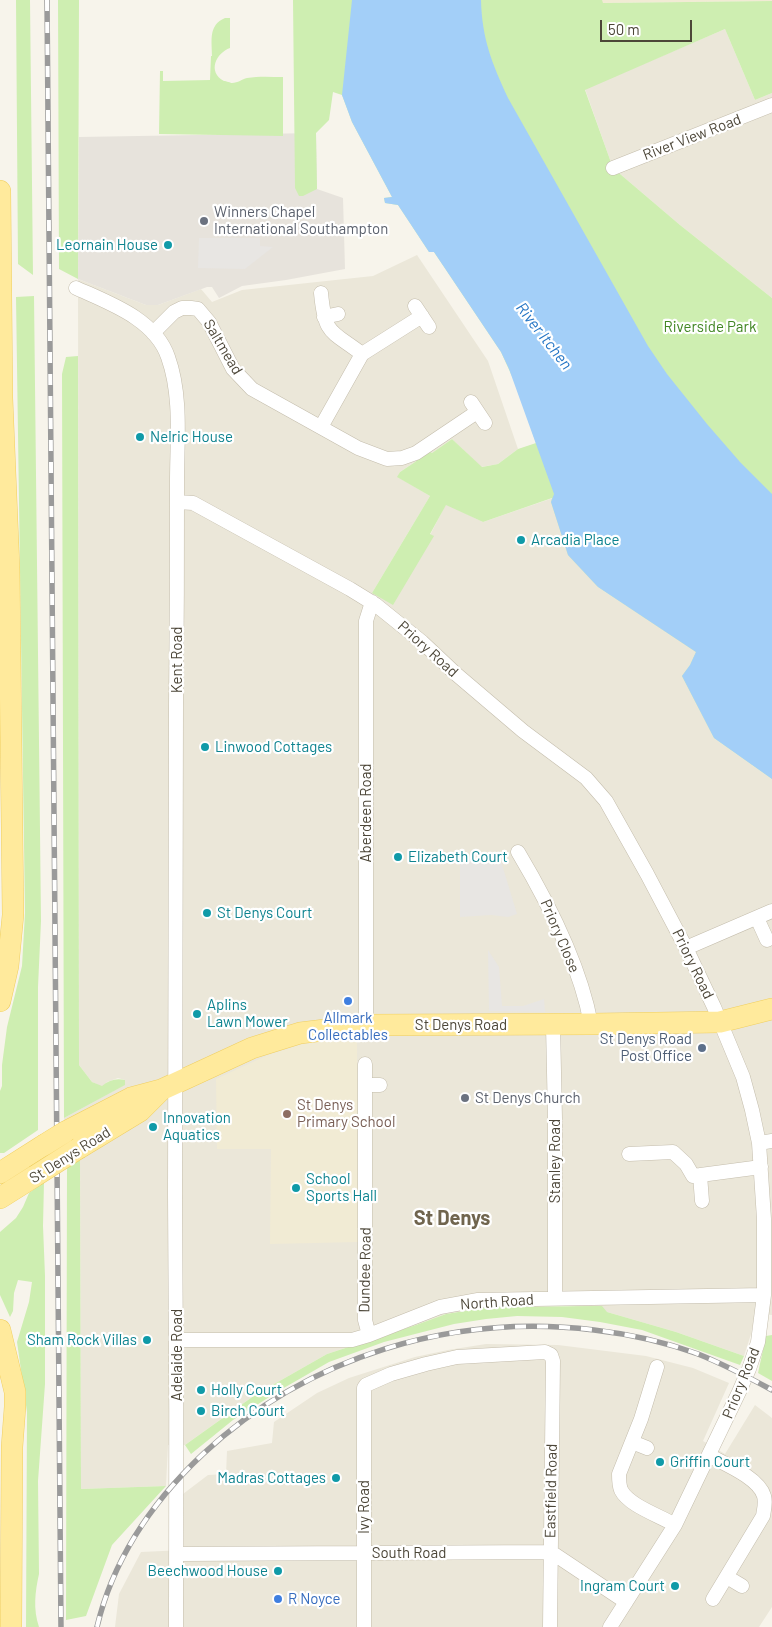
<!DOCTYPE html>
<style>
body{margin:0}
#map{position:relative;width:772px;height:1627px;overflow:hidden;background:#f7f4eb;font-family:Barlow,sans-serif}
canvas{display:block}
.scale{position:absolute;left:600px;top:20px;width:92px;height:22px;box-sizing:border-box;border:2px solid #4c4638;border-top:0;padding-left:6px;font-size:15px;line-height:18px;white-space:nowrap;color:#4c4638;-webkit-text-stroke:4px #fff;paint-order:stroke}
</style>
<div id="map">
<canvas width="772" height="1627"></canvas>
<div class="scale">50 m</div>
</div>
<script>
const ctx = document.querySelector('canvas').getContext('2d');
ctx.lineJoin = 'round';
function paint(path, color) { ctx.fillStyle = color; ctx.fill(path, 'evenodd'); }
function strokePath(path, color, width, dash) { ctx.strokeStyle = color; ctx.lineWidth = width; ctx.lineCap = dash ? 'butt' : 'round'; ctx.setLineDash(dash || []); ctx.stroke(path); }
function write(font, color, halo, rows, align = 'center') {
  ctx.font = font + ' Barlow,sans-serif'; ctx.lineWidth = 4.5; ctx.setLineDash([]); ctx.textBaseline = 'middle'; ctx.strokeStyle = halo; ctx.fillStyle = color; for (const [text, x, y, turn = 0] of rows) {
    ctx.save(); ctx.translate(x, y); ctx.rotate((+turn || 0) * Math.PI / 180); ctx.textAlign = isNaN(turn) ? turn : align; if (halo) ctx.strokeText(text, 0, 0); ctx.fillText(text, 0, 0); ctx.restore();
  }
}
const residential = new Path2D(`
 M725,29L755,100L772,93V298L680,225L613,168L585,89Z
 M417,255L488,361L518,449L498,464L481,467L452,439L432,453L426,450L415,462L400,472L398,477L430,496L372,593L433,536L430,535L446,504L483,522L553,498L598,587L697,652L690,665L683,676L714,738L772,779V1315L755,1314L751,1334L744,1356L676,1332L607,1312L564,1305L490,1307L446,1314L416,1325L327,1354L255,1395L185,1445H168L166,1486L81,1489L80,1160L65,1142L64,1118L124,1085L125,1080L118,1078L107,1082L102,1087L92,1082L79,1065L78,279L146,305H158L201,289L212,302L242,290L373,276Z
 M486,1344L558,1345L646,1356L693,1368L729,1383L703,1441L725,1454L755,1405L772,1418V1607L759,1627H115L119,1594L141,1552L184,1550L183,1494L208,1475L226,1474L227,1451L272,1443L274,1422L317,1393L349,1378L415,1357L448,1350Z`);
const industrial = new Path2D(`
 M316,133L317,189L343,198L345,269L286,280L242,286L219,298L212,287H207L158,305H146L78,279L79,137Z`);
const education = new Path2D(`
 M602,0H772V1L602,3Z
 M326,1040H357L358,1242L270,1244L271,1149H217L216,1079L268,1055L305,1043Z`);
const green = new Path2D(`
 M16,0H30L33,275L18,264Z
 M58,0H79L78,279L59,269Z
 M293,0H602L603,3L772,1V93L755,100L725,29L585,90L613,168L680,225L772,298V779L714,738L682,676L690,665L696,652L598,587L568,555L551,502L552,498L483,522L446,505L430,534L434,536L393,605L372,593L430,496L397,477L400,472L415,462L427,450L432,453L452,439L482,467L498,464L518,449L536,443L516,385L501,352L434,252H429L398,205L385,203L384,198L392,197L352,122L342,95L333,92L329,120L316,133L317,189L303,196H299L295,188Z
 M225,18H230V48C216,53 207,72 224,81C226,81 231,83 232,83C238,83 242,79 247,78C259,76 271,77 283,77V136L159,134L160,71H163V81L210,80L211,56H212C212,41 208,25 225,18Z
 M34,296L41,921L38,987V1130L4,1153H0V1091L2,1086V1065L7,1027L22,966L25,913L16,297Z
 M78,356L79,1065L92,1082L102,1086C109,1080 116,1078 125,1080V1085L64,1118L62,374L66,357Z
 M80,1160L81,1489L166,1486L112,1545L86,1616L66,1620L67,1167Z
 M44,1182L43,1226L45,1276V1384L38,1481L39,1574C35,1592 33,1609 39,1627H26L27,1412L17,1342L29,1302L32,1282L18,1280L14,1293L13,1311L10,1317L0,1295V1232L16,1218L23,1207L29,1193Z
 M602,1306L607,1312L676,1332L744,1356L740,1365L642,1330L600,1322L562,1317L517,1316L486,1319L454,1324L384,1342L329,1362L282,1389L233,1420L191,1454L185,1445L255,1395L327,1354L416,1325L446,1314L490,1307Z
 M772,1335V1381L758,1373L766,1336Z`);
const parking = new Path2D(`
 M199,238H260V246L273,247L245,269L198,268Z
 M500,858L517,914L508,917L491,915L460,917V859Z
 M488,950L499,967L502,1006H523L544,999L545,1012L489,1011Z`);
const water = new Path2D(`
 M352,0H481C482,39 492,63 508,98L648,346L667,374L707,424L740,462L772,494V779L714,738L682,676L690,665L696,652L598,587L568,555L551,502L554,494L509,369L501,352L434,252H429L398,205L385,203L384,198L392,197L352,122L342,95Z`);
const street = new Path2D(`
 M613,168L772,105
 M76,288C109,303 155,319 168,357C182,396 177,441 177,482C177,556 177,631 176,705C176,868 175,1031 175,1194C176,1338 177,1483 176,1627
 M321,293C325,336 331,330 362,354
 M415,306L429,327
 M324,317L338,314
 M153,333L174,312L182,308H191L198,309L209,322L233,369L252,389L358,448L387,459L402,458L416,453L477,412
 M471,402L485,423
 M321,427L362,354L422,316
 M177,502L193,503L350,589L376,605L422,642L456,674L523,731L586,778L606,801L647,874L686,948L714,1007L743,1077L752,1110L759,1143L764,1219V1295L758,1342L749,1369L739,1392L675,1525L610,1627
 M518,852C549,904 580,965 591,1024
 M757,918L767,940
 M686,948L772,911
 M366,1025V621L372,602
 M553,1025L555,1119V1298
 M365,1064V1320L369,1335
 M365,1085H380
 M759,1143L772,1141
 M629,1154L673,1152L686,1164L693,1176L761,1167
 M700,1175L702,1201
 M177,1340H352L369,1335L440,1307L478,1300L764,1295
 M657,1367L641,1419L619,1474C619,1480 619,1485 621,1490C629,1506 661,1516 675,1525
 M632,1442L647,1448
 M710,1456C725,1464 759,1478 764,1496C766,1503 764,1509 763,1516L713,1599
 M177,1554L551,1552L626,1602
 M727,1577L742,1586
 M364,1627V1388L366,1385L391,1374L426,1364L457,1357L545,1352L551,1355L553,1361L550,1627`);
const primary = new Path2D(`
 M0,191L2,398L9,568L13,915L8,966L0,1001
 M65,1132L131,1098L161,1090L252,1048L300,1033L366,1025L591,1024L720,1022L772,1009
 M79,1148L140,1111L161,1090
 M0,1173L44,1145
 M0,1198L35,1176
 M0,1330L15,1392V1407L12,1447L11,1627`);
const rail = new Path2D(`
 M47,0L61,1627
 M97,1627C113,1559 153,1501 203,1454C308,1356 453,1313 594,1330C629,1334 665,1342 698,1354C723,1364 748,1377 772,1390`);
const primaryBridge = new Path2D(`
 M44,1145L65,1132
 M35,1176L79,1148`);
const markers = [
 [204,221,5,"#6b7280"],
 [168,245,5,"#0f9aa8"],
 [140,437,5,"#0f9aa8"],
 [521,540,5,"#0f9aa8"],
 [205,747,5,"#0f9aa8"],
 [398,857,5,"#0f9aa8"],
 [207,913,5,"#0f9aa8"],
 [348,1001,5,"#3f7fe0"],
 [197,1014,5,"#0f9aa8"],
 [702,1048,5,"#5c6f8a"],
 [465,1098,5,"#6b7280"],
 [287,1114,5,"#8d6e63"],
 [153,1127,5,"#0f9aa8"],
 [296,1188,5,"#0f9aa8"],
 [147,1340,5,"#0f9aa8"],
 [201,1390,5,"#0f9aa8"],
 [201,1411,5,"#0f9aa8"],
 [660,1462,5,"#0f9aa8"],
 [336,1478,5,"#0f9aa8"],
 [278,1571,5,"#0f9aa8"],
 [675,1586,5,"#0f9aa8"],
 [278,1599,5,"#3f7fe0"]
];
const streetNames = [
 ["River View Road",692,137,-21],
 ["Saltmead",223,347,59],
 ["Priory Road",428,649,42],
 ["Kent Road",177,660,-90],
 ["Aberdeen Road",366,813,-90],
 ["Priory Close",560,936,67],
 ["Priory Road",693,964,64],
 ["St Denys Road",461,1025],
 ["St Denys Road",70,1155,-32],
 ["Stanley Road",555,1161,-90],
 ["Dundee Road",365,1270,-89],
 ["North Road",497,1302,-4],
 ["Adelaide Road",177,1355,-90],
 ["Priory Road",741,1383,-68],
 ["Eastfield Road",551,1491,-89],
 ["Ivy Road",364,1507,-90],
 ["South Road",409,1553]
];
const worshipNames = [
 ["Winners Chapel",214,212],
 ["International Southampton",214,229],
 ["St Denys Church",475,1098]
];
const cultureNames = [
 ["Leornain House",158,245,"right"],
 ["Nelric House",150,437],
 ["Arcadia Place",531,540],
 ["Linwood Cottages",215,747],
 ["Elizabeth Court",408,857],
 ["St Denys Court",217,913],
 ["Aplins",207,1005],
 ["Lawn Mower",207,1022],
 ["Innovation",163,1118],
 ["Aquatics",163,1135],
 ["School",306,1179],
 ["Sports Hall",306,1196],
 ["Sham Rock Villas",137,1340,"right"],
 ["Holly Court",211,1390],
 ["Birch Court",211,1411],
 ["Griffin Court",670,1462],
 ["Madras Cottages",326,1478,"right"],
 ["Beechwood House",268,1571,"right"],
 ["Ingram Court",665,1586,"right"]
];
const parkNames = [
 ["Riverside Park",710,327]
];
const shopNames = [
 ["Allmark",348,1018],
 ["Collectables",348,1035],
 ["R Noyce",288,1599,"left"]
];
const serviceNames = [
 ["St Denys Road",692,1039],
 ["Post Office",692,1056]
];
const educationNames = [
 ["St Denys",297,1105],
 ["Primary School",297,1122]
];
const waterNames = [
 ["River Itchen",544,336,52]
];
const districtNames = [
 ["St Denys",452,1218]
];
paint(residential, '#ebe7d9');
paint(industrial, '#e7e3dc');
paint(education, '#f1ebd4');
paint(green, '#ceeeb1');
paint(parking, '#e8e6e3');
paint(water, '#a3cff8');
strokePath(street, '#c4bdac', 15);
strokePath(primary, '#f0cf60', 22);
strokePath(street, '#fff', 14);
strokePath(primary, '#ffea9c', 21);
strokePath(rail, '#9a9a9a', 5.5);
strokePath(rail, '#fff', 4, [11]);
strokePath(primaryBridge, '#f0cf60', 22, []);
strokePath(primaryBridge, '#ffea9c', 21);
for (const [x, y, r, color] of markers) { const dot = new Path2D(); dot.arc(x, y, r, 0, 2 * Math.PI); ctx.fillStyle = color; ctx.fill(dot); strokePath(dot, '#fff', 2); }
write('15px', '#4c4638', '#fff', streetNames);
write('15px', '#5b616d', '#fff', worshipNames, 'left');
write('15px', '#0d838f', '#fff', cultureNames, 'left');
write('15px', '#418623', '#fff', parkNames);
write('15px', '#366cbe', '#fff', shopNames);
write('15px', '#4e5e75', '#fff', serviceNames, 'right');
write('15px', '#785e54', '#fff', educationNames, 'left');
write('italic 16px', '#2475c5', '#fff', waterNames);
write('bold 20px', '#70654e', '#fff', districtNames);
</script>
